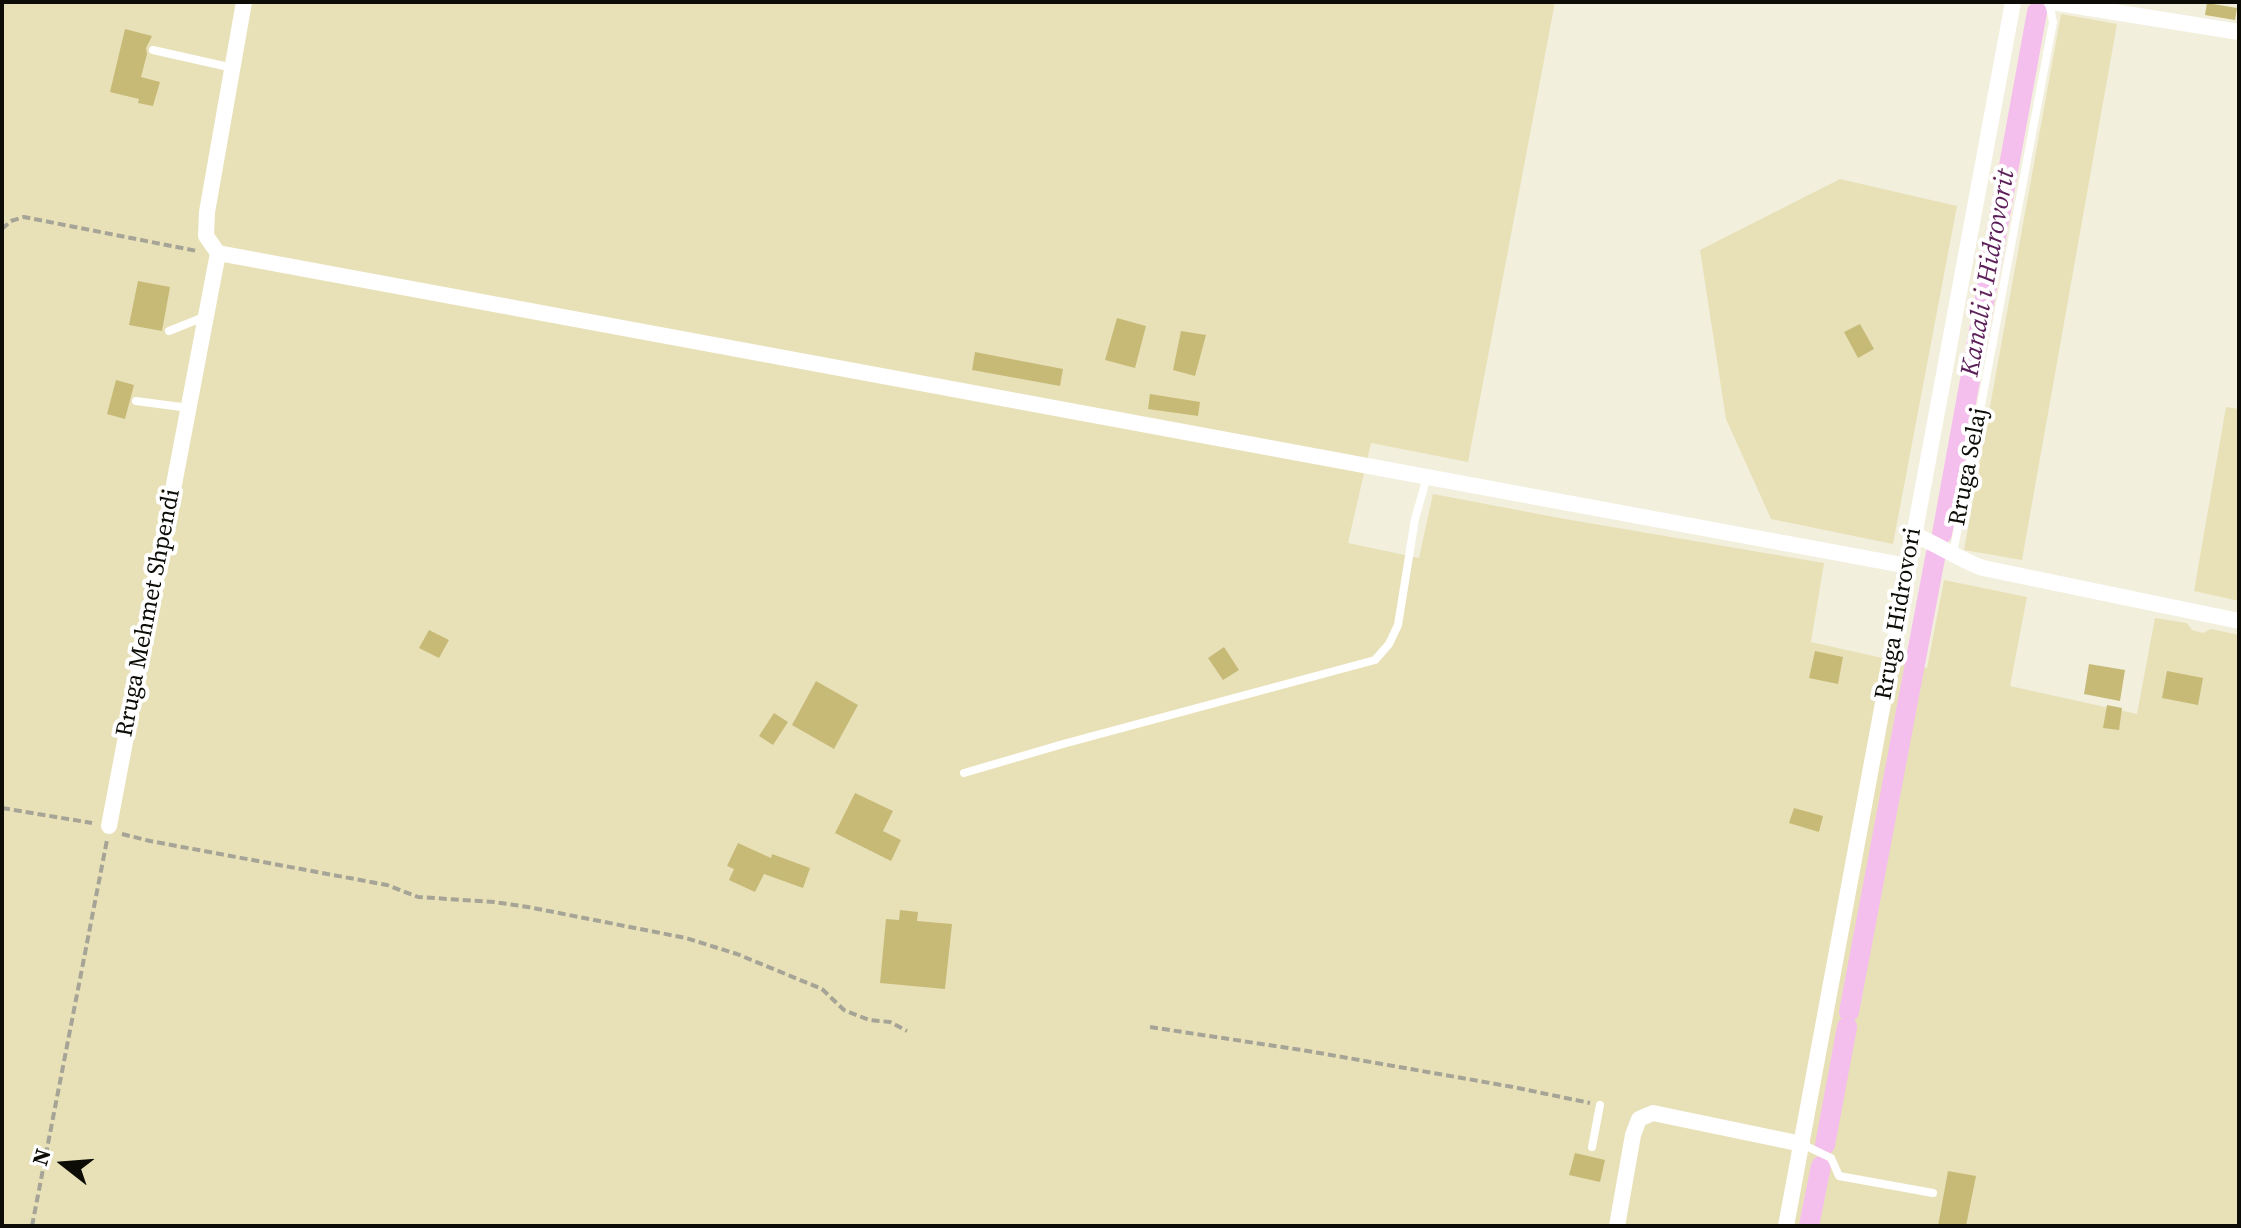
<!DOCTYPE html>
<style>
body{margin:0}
#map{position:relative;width:2241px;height:1228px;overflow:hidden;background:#f2efdd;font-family:"Source Serif 4",serif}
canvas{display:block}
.frame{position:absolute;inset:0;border:4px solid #0d0c06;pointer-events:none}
.north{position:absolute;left:24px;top:1124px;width:80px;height:80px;-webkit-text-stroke:6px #fff;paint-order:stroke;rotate:287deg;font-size:22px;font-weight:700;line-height:32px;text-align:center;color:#0d0c06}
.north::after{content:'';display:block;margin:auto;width:28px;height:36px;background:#0d0c06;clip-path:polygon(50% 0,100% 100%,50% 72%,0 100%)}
</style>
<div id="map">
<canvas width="2241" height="1228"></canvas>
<div class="frame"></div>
<div class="north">N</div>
</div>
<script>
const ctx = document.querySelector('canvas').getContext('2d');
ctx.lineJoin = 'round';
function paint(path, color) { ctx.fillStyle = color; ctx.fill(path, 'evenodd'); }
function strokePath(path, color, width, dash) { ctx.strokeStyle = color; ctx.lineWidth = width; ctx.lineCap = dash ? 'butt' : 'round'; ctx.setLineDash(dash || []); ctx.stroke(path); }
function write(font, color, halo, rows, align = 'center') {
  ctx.font = font + ' "Source Serif 4",serif'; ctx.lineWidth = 8; ctx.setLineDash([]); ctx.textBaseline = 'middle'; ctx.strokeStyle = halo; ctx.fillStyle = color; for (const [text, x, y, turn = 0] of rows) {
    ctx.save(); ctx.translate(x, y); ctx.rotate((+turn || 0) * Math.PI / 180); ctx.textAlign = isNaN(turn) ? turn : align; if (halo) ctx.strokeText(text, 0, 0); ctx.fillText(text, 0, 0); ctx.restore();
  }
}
const green = new Path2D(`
 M2,2H1555L1468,462L1371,443L1348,543L1419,558L1433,494L1565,519L1824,563L1811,642L1927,668L1944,580L2027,597L2010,686L2137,714L2155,618L2187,623L2192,630L2203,633L2211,629L2239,635V1226H2Z
 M2061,14L2117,24L2022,560L1964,550Z
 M1840,179L1957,206L1893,544L1771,519L1726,419L1700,250Z
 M2226,407L2239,409V601L2194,591Z`);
const canal = new Path2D(`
 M1942,534L2037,12
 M1849,1012L1936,553
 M1825,1145L1847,1027
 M1809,1226L1821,1166`);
const building = new Path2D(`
 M2207,3L2237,8L2235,20L2205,15Z
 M125,29L152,36L146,48L147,54L141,77L160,82L153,106L138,103L139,99L110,92Z
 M138,281L170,287L162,331L129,325Z
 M1117,318L1146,326L1135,368L1105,360Z
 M1860,324L1874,349L1858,358L1844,332Z
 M1181,331L1206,335L1195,376L1173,370Z
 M975,352L1063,369L1060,386L972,370Z
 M116,380L134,385L125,419L107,414Z
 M1150,394L1200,402L1198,416L1148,409Z
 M429,630L449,640L439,658L419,648Z
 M1224,647L1239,670L1223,680L1208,658Z
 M1815,651L1843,657L1838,684L1809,678Z
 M2089,664L2125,670L2120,701L2084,694Z
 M2167,671L2203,678L2198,705L2162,698Z
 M816,681L858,705L834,749L792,725Z
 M2107,705L2122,708L2119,730L2103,728Z
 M774,713L788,722L773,745L759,736Z
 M855,793L893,811L883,831L901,840L891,861L835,833Z
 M1794,808L1823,816L1819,832L1789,823Z
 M738,843L771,858L772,854L810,868L803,888L764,874L755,892L729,880L734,869L727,866Z
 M900,910L918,912L917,921L952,924L945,989L880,983L886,919L899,920Z
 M1575,1153L1605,1160L1600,1182L1569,1175Z
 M1948,1171L1976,1176L1966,1226H1938Z`);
const path = new Path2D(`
 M2,229L11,221L24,217L197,251
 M2,808L92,823
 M122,834L150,841L387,885L418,897L494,902L528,907L686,938L737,954L822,989L844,1010L869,1020L890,1022L907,1031
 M1150,1027L1308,1051L1513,1087L1590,1103
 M32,1226L107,840`);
const service = new Path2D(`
 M153,50L233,68
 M169,331L199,319L205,321
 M136,401L189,408
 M1953,554L2053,22L2049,2
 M964,773L1063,744L1375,660L1389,644L1398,625L1415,519L1427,477
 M1802,1144L1831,1158L1839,1176L1933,1193
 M1592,1147L1600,1105`);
const minor = new Path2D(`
 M2052,2L2239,32
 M218,253L1908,566
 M1914,535C1938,544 1958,559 1983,568L2239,621
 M109,826L218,253L206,236L207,212L244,2
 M1617,1226L1633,1135L1639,1119L1653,1113L1802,1144
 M1786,1226L2013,2`);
const streetNames = [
 ["Rruga Selaj",1969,467,-79],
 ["Rruga Mehmet Shpendi",149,613,-79],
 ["Rruga Hidrovori",1899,614,-80]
];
const waterNames = [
 ["Kanali i Hidrovorit",1989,273,-80]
];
paint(green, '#e8e1b8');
strokePath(canal, '#f4beed', 20);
paint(building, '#c7ba77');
strokePath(path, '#a6a496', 4, [8, 4]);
strokePath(service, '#fff', 8);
strokePath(minor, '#fff', 16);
write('24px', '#0d0c06', '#fff', streetNames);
write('italic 26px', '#5d1f59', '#fff', waterNames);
</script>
